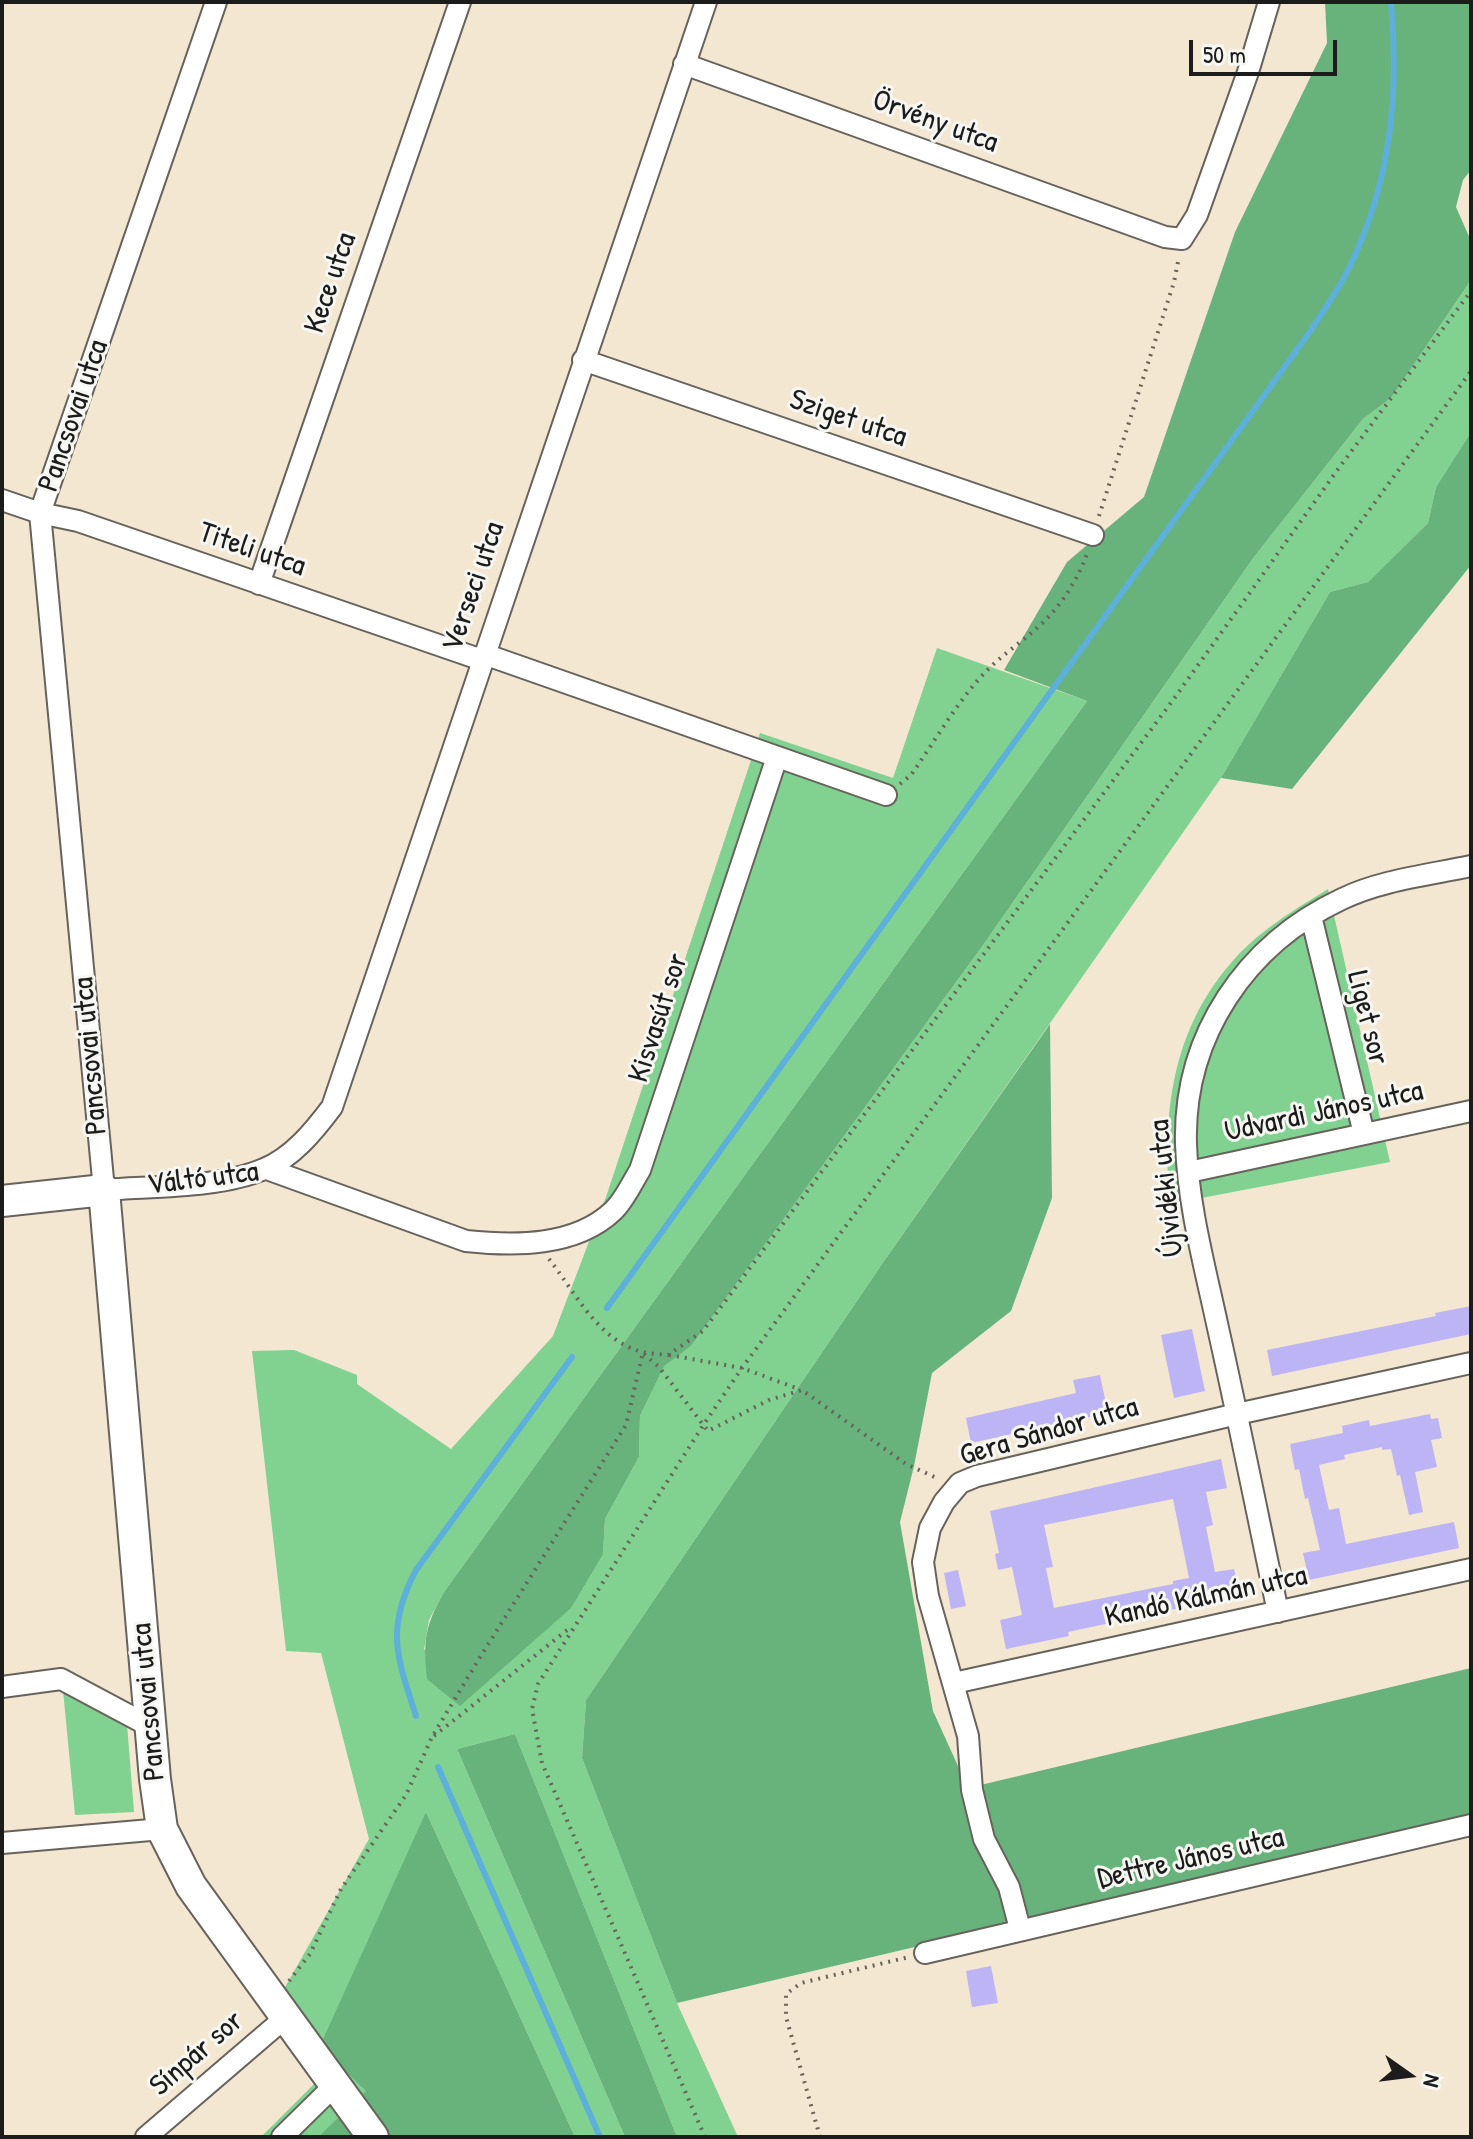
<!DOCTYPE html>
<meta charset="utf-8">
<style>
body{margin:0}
#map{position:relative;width:1473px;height:2139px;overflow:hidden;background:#f3e7d2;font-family:"Patrick Hand",sans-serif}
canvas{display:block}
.frame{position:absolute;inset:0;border:4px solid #1c1c1c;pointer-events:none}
.north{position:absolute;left:1369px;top:2035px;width:80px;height:80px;-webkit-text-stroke:6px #f6f6f2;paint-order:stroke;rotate:104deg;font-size:22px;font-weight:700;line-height:32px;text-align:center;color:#1c1c1c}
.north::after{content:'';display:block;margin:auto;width:28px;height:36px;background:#1c1c1c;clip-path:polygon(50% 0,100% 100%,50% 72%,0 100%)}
.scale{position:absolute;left:1189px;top:40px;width:148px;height:36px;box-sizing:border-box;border:4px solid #1c1c1c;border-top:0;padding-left:10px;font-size:24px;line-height:28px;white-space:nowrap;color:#1c1c1c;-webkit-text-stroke:6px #f6f6f2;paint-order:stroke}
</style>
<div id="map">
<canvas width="1473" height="2139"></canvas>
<div class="frame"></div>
<div class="north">N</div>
<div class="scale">50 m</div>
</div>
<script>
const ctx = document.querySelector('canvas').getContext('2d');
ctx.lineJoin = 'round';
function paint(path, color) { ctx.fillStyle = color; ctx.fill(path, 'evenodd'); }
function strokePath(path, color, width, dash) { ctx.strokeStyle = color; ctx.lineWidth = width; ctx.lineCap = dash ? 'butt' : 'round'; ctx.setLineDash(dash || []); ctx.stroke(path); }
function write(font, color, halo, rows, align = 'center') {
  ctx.font = font + ' "Patrick Hand",sans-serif'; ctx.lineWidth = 6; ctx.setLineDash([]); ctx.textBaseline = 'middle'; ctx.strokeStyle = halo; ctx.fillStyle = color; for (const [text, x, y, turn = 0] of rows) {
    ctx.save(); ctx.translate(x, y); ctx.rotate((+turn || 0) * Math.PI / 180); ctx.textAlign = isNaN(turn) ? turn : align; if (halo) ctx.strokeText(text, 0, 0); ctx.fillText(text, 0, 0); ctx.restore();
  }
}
const green = new Path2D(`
 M1471,280V432L1436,487L1428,523L1368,582L1330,592L1221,778L882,1264L586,1700L582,1758L677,2003L738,2137H677L515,1734L457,1749L625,2137H575L426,1812L367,2091L318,2137H261L314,2084L267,2019L369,1839L321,1653L286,1651L252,1351L294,1350L357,1375V1384L451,1449L553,1336L606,1197L760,733L893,778L937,648L1087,701L444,1592L429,1620L424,1650L603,1554L605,1519L639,1457L640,1416L664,1365L691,1346L981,948L1254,557L1363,419L1391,398Z
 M1328,889L1390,1162L1170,1204C1162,1116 1171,1032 1231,963C1257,932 1294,910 1328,889Z
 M63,1690L127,1724L134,1812L75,1815Z`);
const forest = new Path2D(`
 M1325,2H1471V170L1463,180L1456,207L1471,241V280L1391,398L1363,419L1254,557L981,948L691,1346L664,1366L640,1416L639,1457L605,1519L603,1554L571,1608L460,1706L427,1679C423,1640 425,1626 444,1592L1087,701L1004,670L1067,562L1144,497L1235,232L1327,43Z
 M1471,432V565L1292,789L1221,778L1330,592L1368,582L1428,523L1436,487Z
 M1050,1024L1052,1198L1011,1311L932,1373L914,1466L900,1522L933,1711L968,1788L1471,1668V1816L677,2003L582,1758L586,1700L882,1264Z
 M515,1734L677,2137H625L457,1749Z
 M426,1812L575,2137H318L366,2091L320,2046Z`);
const stream = new Path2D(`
 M607,1308L1309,333C1320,316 1332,299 1342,281C1389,195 1400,98 1391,2
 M416,1716C397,1657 385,1629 416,1570L572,1357
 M438,1767L600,2137`);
const building = new Path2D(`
 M1471,1306V1334L1272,1376L1267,1350L1436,1316L1435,1313Z
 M1192,1329L1205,1391L1174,1398L1161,1335Z
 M1100,1375L1108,1413L971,1443L966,1418L1076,1393L1073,1380Z
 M1430,1414L1431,1419L1438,1418L1442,1438L1431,1440L1437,1467L1415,1472L1423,1512L1409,1515L1400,1475L1397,1476L1391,1449L1382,1450V1447L1344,1455L1345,1459L1319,1465L1329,1510L1339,1508L1346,1544L1454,1522L1459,1548L1309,1580L1303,1553L1320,1550L1308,1498L1305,1499L1299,1469L1295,1470L1290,1444L1343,1433L1342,1426L1369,1420L1370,1426Z
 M1221,1459L1227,1488L1206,1492L1213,1525L1206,1527L1215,1572L1234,1569L1240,1595L1068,1632L1069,1636L1006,1649L1000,1620L1022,1615L1012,1567L998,1570L995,1554L999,1553L990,1511ZM1173,1499L1189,1578L1173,1581V1584L1054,1608L1046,1568L1053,1567L1044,1525Z
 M958,1570L966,1606L951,1609L944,1573Z
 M991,1966L998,2003L972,2007L966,1971Z`);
const path = new Path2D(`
 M1099,516L1174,282L1179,257
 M900,784L911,775C933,744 953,709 978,680C996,659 1018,645 1038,627C1060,608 1079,578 1088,551
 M549,1259C575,1292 599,1342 643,1352C651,1354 660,1354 668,1355L703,1331L1176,696L1336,472L1471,291
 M644,1354L659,1367L708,1431L769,1400L802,1390L906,1464L939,1479
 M669,1355L742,1368L799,1389
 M434,1736L571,1627
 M289,1981L310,1954L341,1889L406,1795L432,1737L477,1662L626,1425L643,1352
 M705,2137L542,1763L532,1709L538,1684L704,1424L742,1368L1471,371
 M820,2137L786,2017V1994L801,1983L909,1957`);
const street = new Path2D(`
 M216,2L40,513L104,1190C152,1186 220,1188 264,1169C292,1158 314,1131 332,1107L706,2
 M684,64L1165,237L1182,239L1197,215L1248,72L1269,2
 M583,360L1093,535
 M2,500L40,513L78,521L482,660
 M259,584L460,2
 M484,654L886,795
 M1311,916L1364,1134
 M267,1169L466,1241C514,1246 575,1247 613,1211C624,1201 632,1183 640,1170L777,757
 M1189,1172L1471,1111
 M1278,1612C1258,1517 1239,1422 1218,1328C1205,1267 1188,1206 1186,1144C1183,1036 1246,944 1342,899C1381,880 1429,875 1471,866
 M954,1683L1471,1569
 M2,1687L61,1679L151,1727
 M2,1843L162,1829
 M1020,1929L1009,1887L984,1839L972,1790L968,1736L928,1596L923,1562L930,1528L944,1502L960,1483L977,1476L1237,1414L1471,1363
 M925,1953L1471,1825
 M146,2137L286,2017
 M282,2137L335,2085`);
const secondary = new Path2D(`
 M2,1201L104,1190L155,1779L162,1829L191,1886L373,2137`);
const streetNames = [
 ["Örvény utca",935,122,20],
 ["Kece utca",331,283,-71],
 ["Pancsovai utca",74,416,-71],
 ["Sziget utca",848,419,19],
 ["Titeli utca",252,550,19],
 ["Verseci utca",474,587,-71],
 ["Kisvasút sor",659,1018,-72],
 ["Liget sor",1367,1018,76],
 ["Pancsovai utca",91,1056,-95],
 ["Udvardi János utca",1324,1112,-12],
 ["Váltó utca",203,1179,-7],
 ["Újvidéki utca",1167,1188,-96],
 ["Gera Sándor utca",1049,1432,-16],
 ["Kandó Kálmán utca",1206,1597,-12],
 ["Pancsovai utca",149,1702,-95],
 ["Dettre János utca",1191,1859,-13],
 ["Sínpár sor",197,2054,-41]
];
paint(green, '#81d191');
paint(forest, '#68b37b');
strokePath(stream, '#5db0d9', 6);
paint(building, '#bdb4f5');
strokePath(street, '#67635c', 24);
strokePath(secondary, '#67635c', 34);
strokePath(path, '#67635c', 4, [2, 6]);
strokePath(street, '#fff', 20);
strokePath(secondary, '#fff', 30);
write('30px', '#1c1c1c', '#f6f6f2', streetNames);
</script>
